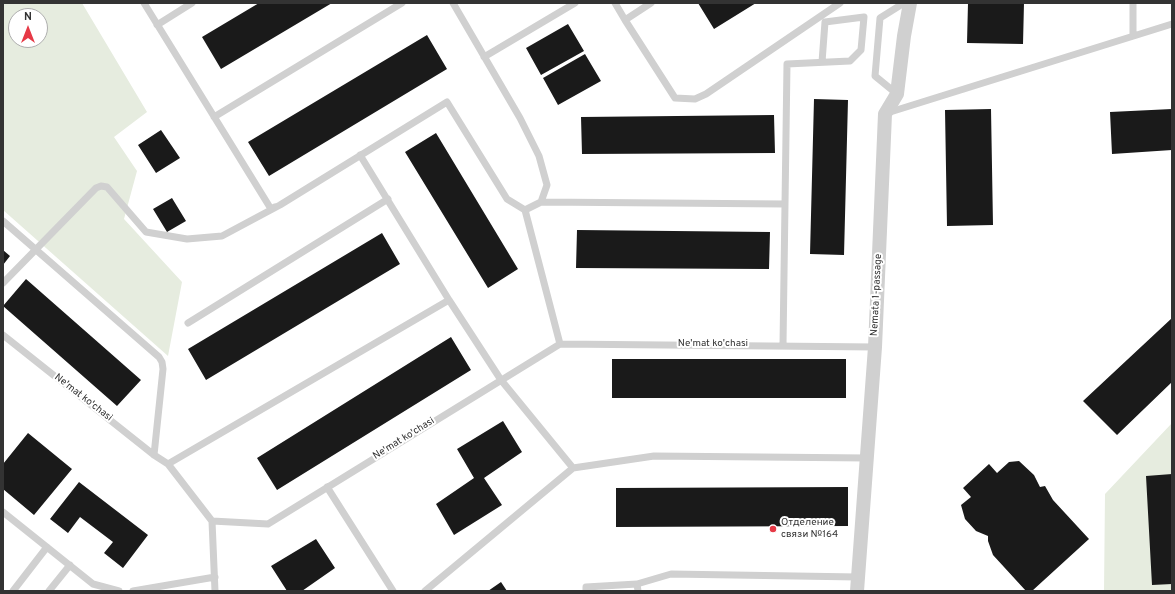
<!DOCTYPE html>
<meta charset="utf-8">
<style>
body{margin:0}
#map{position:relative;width:1175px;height:594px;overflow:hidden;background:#fff;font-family:Overpass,sans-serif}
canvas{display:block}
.frame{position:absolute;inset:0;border:4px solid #333;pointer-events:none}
.north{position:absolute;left:8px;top:8px;width:40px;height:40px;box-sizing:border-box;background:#fff;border:1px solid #adadad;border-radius:50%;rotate:0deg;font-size:11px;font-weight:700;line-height:16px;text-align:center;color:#333}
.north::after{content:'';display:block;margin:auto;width:14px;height:18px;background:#e63946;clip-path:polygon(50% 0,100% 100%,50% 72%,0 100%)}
</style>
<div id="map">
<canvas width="1175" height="594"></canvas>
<div class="frame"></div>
<div class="north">N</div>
</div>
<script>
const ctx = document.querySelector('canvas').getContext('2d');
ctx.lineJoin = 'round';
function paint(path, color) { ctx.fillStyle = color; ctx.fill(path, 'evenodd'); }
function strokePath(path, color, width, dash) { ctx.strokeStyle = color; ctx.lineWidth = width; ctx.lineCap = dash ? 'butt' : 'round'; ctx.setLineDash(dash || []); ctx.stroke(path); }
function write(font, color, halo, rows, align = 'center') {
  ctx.font = font + ' Overpass,sans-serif'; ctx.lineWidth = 4; ctx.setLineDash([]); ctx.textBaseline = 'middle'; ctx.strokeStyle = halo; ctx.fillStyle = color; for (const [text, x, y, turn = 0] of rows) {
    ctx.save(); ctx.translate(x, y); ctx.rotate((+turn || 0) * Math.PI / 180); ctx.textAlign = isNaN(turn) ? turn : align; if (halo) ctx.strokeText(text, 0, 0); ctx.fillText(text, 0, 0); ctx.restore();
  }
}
const green = new Path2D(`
 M3,3H82L147,112L114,137L137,171L124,219L182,282L168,356L3,210ZM16,16H40V40H16Z
 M1172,423V591H1104L1105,494Z`);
const building = new Path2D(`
 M259,3H332L221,69L202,37Z
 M698,3H756L714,29Z
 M968,3H1024L1023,44L967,43Z
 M568,24L584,51L541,75L526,48Z
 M427,35L447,69L269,176L248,142Z
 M585,54L601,81L558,105L543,78Z
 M814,99L848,100L844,255L810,254Z
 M991,109L993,225L947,226L945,110Z
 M1172,109V150L1112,154L1110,112Z
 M774,115L775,153L582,154L581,117Z
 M161,130L180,158L156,173L138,145Z
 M436,133L518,269L488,288L405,152Z
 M172,198L186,221L167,232L153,209Z
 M577,230L770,232L769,269L576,268Z
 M382,233L400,264L206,380L188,349Z
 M3,250L10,256L3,265Z
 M26,279L141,380L117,406L3,306Z
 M1172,318V382L1117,435L1083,401Z
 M451,337L471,370L277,490L257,458Z
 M612,359H846V398H612Z
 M503,421L522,452L484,478L502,505L454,535L436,504L474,478L457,449Z
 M28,433L72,469L34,515L3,489V464Z
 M1019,461L1034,475L1040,487L1045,486L1053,500L1089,539L1032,591H1026L993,555L988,541V536L976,531L965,519L961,505L971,497L963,488L989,464L997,473L1009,462Z
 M1172,474V584L1152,585L1146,476Z
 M79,482L148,535L123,568L104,553L113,542L80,517L68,533L50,519Z
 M848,487V526L616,527V488Z
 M316,539L335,568L302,591H287L271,566Z
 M501,582L507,591H488Z`);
const lane = new Path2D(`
 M144,3L271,209L275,207
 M615,3L625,20L651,3
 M625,20L675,98L695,99L706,94L840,3
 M157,25L192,3
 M1133,36V3
 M484,57L575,3
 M897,94L875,76L880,18L904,3
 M887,113L1172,24
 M214,117L402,3
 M541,202L785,204L787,64L850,61L861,50L864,17L825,22L822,62
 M525,210L560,344
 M3,221L159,357L162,362L163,369L154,455
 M3,283L96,188L101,186L107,187L146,232L187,239L222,236L280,205L447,102L507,199L525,210L541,202L547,185L539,156L520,118L453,3
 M188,323L388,199
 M3,335L154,455L168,464L212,521L268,524L560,344L875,347
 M783,345L785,204
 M168,464L449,300L360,155
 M573,468L654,456L867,458
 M327,487L393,591
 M3,512L93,584L119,591
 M212,521L215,591
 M637,584L671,574L858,577
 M13,591L47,547
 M49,591L70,565
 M133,591L215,577
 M425,591L573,468L501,380L449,300
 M586,591V587L637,584L638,591`);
const street = new Path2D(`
 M857,591L875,347L885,114L897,94L904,36L910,3`);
const markers = [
 [773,529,4,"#e63946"]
];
const streetNames = [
 ["Nemata 1-passage",877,295,-87],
 ["Ne'mat ko'chasi",713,344],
 ["Ne'mat ko'chasi",83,398,38],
 ["Ne'mat ko'chasi",404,439,-32]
];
const poiNames = [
 ["Отделение",781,523],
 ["связи №164",781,535]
];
paint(green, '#e6ecdf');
paint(building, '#1a1a1a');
strokePath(lane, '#d0d0d0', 7);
strokePath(street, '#d0d0d0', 14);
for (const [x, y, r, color] of markers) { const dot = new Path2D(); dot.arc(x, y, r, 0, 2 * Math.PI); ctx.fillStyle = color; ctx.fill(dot); strokePath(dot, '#fff', 1.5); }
write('10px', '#333', '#fff', streetNames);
write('10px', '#333', '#fff', poiNames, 'left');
</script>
